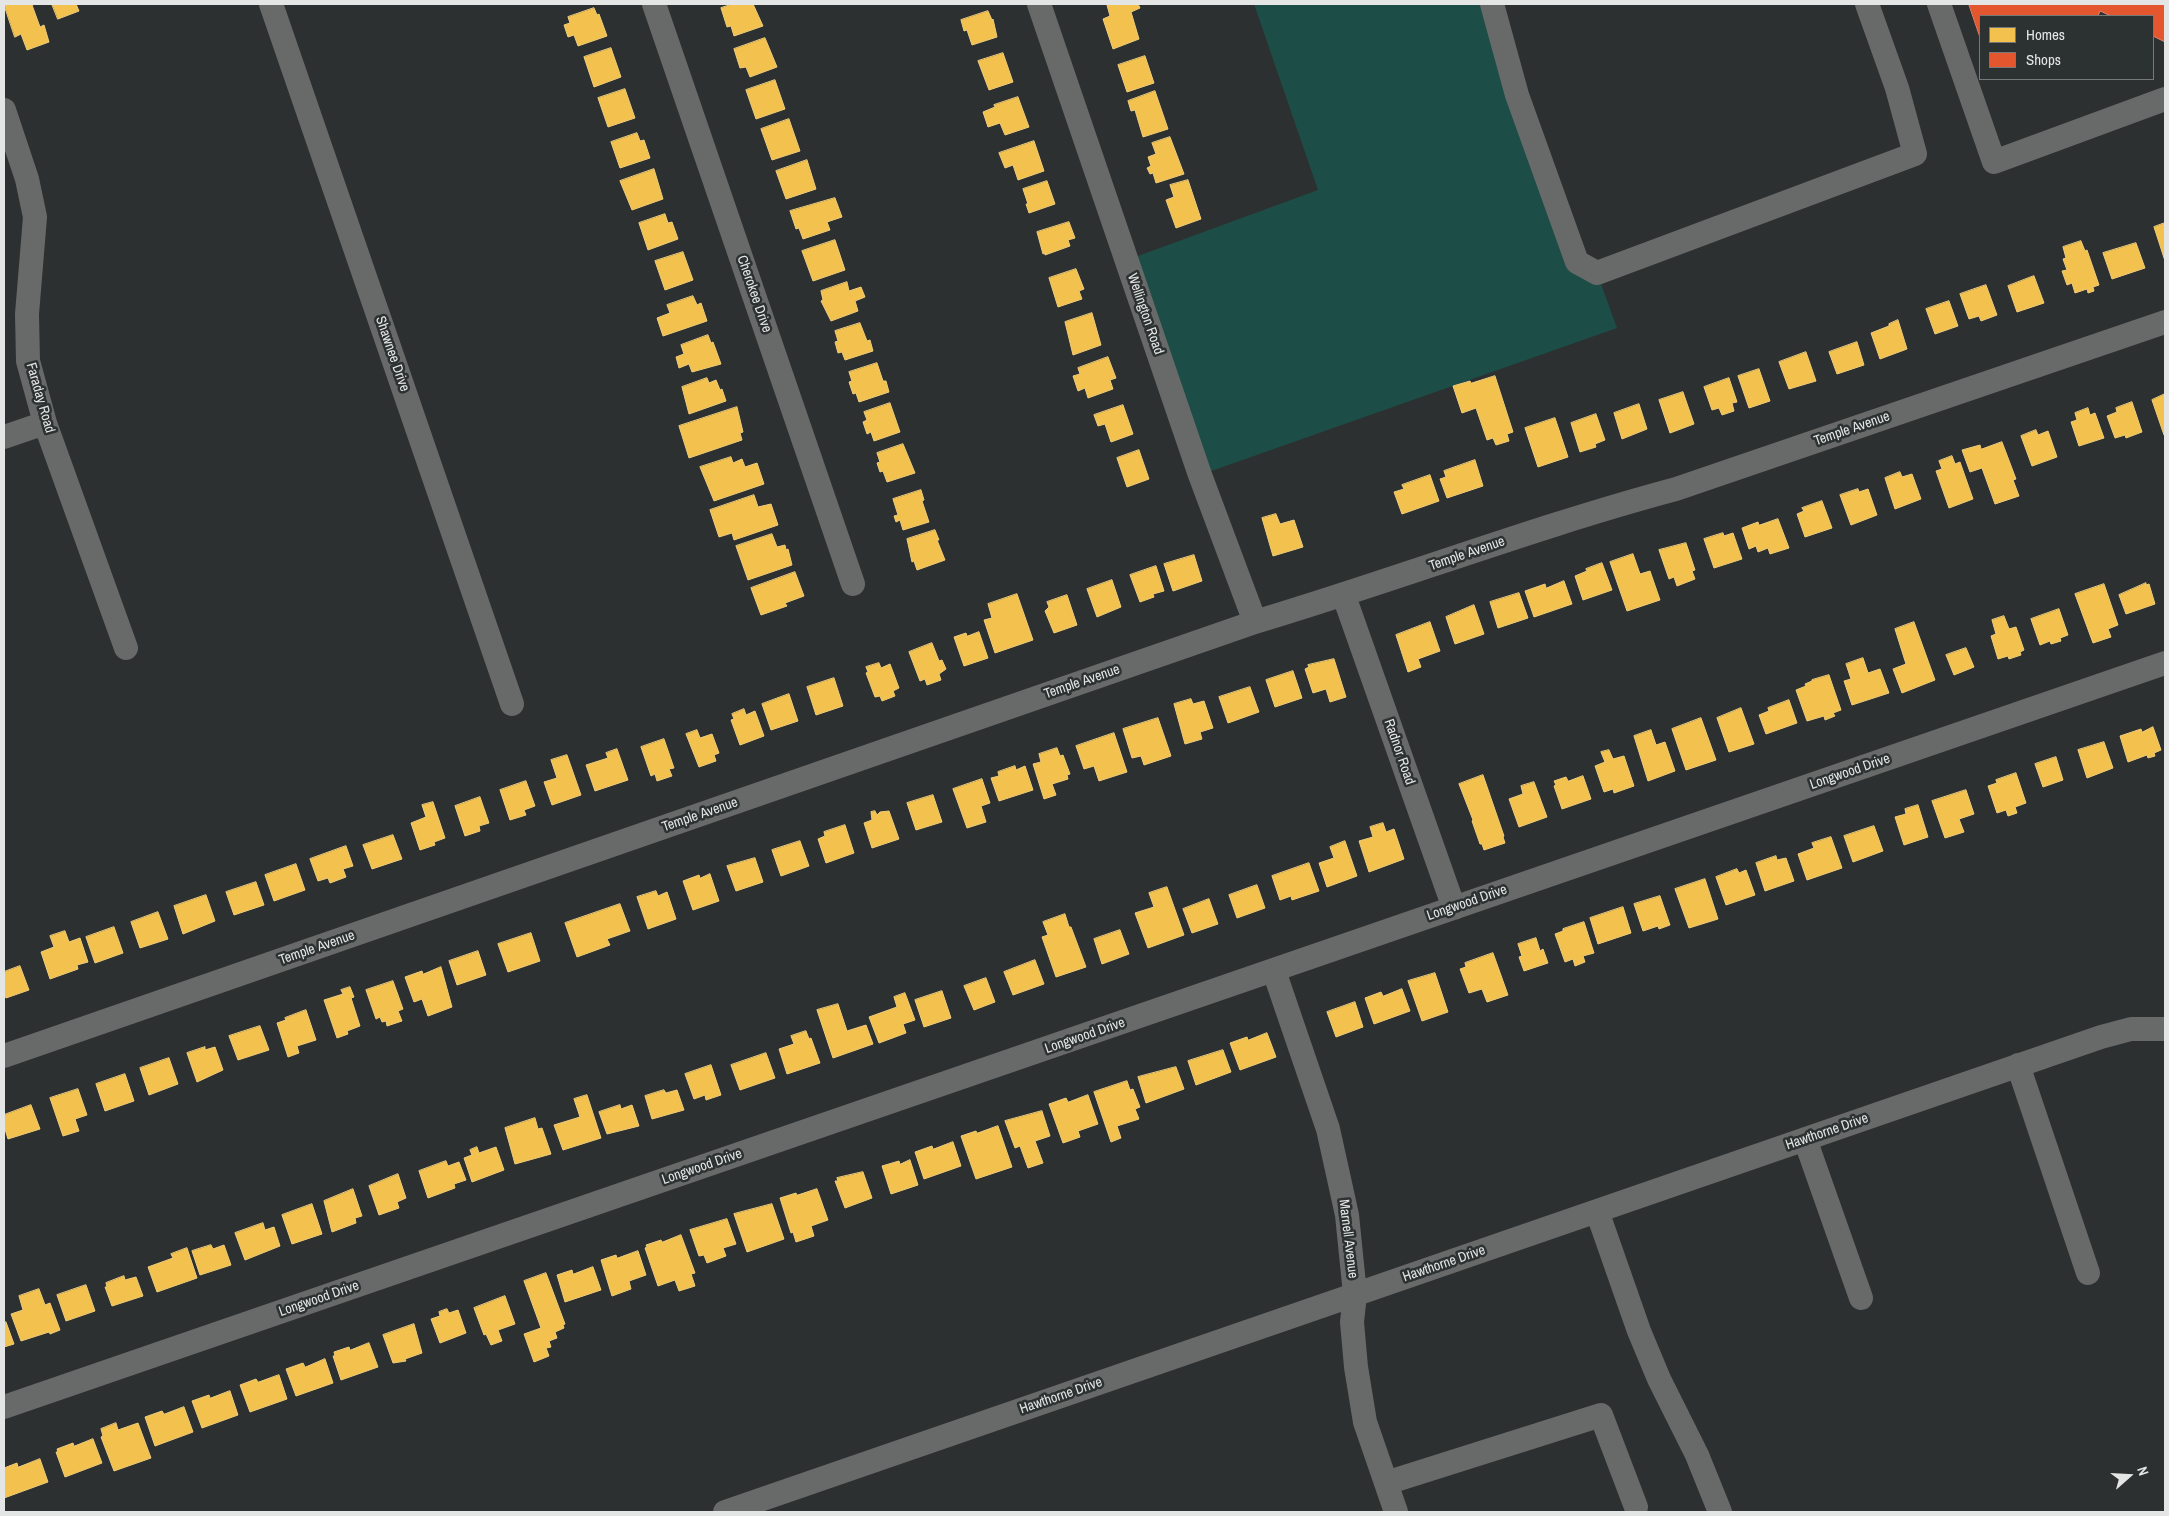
<!DOCTYPE html>
<style>
body{margin:0}
#map{position:relative;width:2169px;height:1516px;overflow:hidden;background:#2d3030;font-family:"Archivo Narrow",sans-serif}
canvas{display:block}
.frame{position:absolute;inset:0;border:5px solid #e3e6e5;pointer-events:none}
.legend{position:absolute;left:1979px;top:15px;width:175px;height:65px;box-sizing:border-box;background:#2c3131;border:1px solid #757979;margin:0;padding:6px 9px;list-style:none;font-size:15px;color:#e3e6e5}
.legend li{display:flex;align-items:center;gap:10px;height:25px}
.legend b{width:25px;border:1px solid #757979}
.north{position:absolute;left:2104px;top:1451px;width:50px;height:50px;-webkit-text-stroke:4px #2c3131;paint-order:stroke;rotate:71deg;font-size:14px;font-weight:700;line-height:20px;text-align:center;color:#e3e6e5}
.north::after{content:'';display:block;margin:auto;width:18px;height:22px;background:#e3e6e5;clip-path:polygon(50% 0,100% 100%,50% 72%,0 100%)}
</style>
<div id="map">
<canvas width="2169" height="1516"></canvas>
<div class="frame"></div>
<ul class="legend">
<li><b style="height:14px;background:#f2c14e"></b>Homes</li>
<li><b style="height:14px;background:#e4572e"></b>Shops</li>
</ul>
<div class="north">N</div>
</div>
<script>
const ctx = document.querySelector('canvas').getContext('2d');
ctx.lineJoin = 'round';
function paint(path, color) { ctx.fillStyle = color; ctx.fill(path, 'evenodd'); }
function strokePath(path, color, width, dash) { ctx.strokeStyle = color; ctx.lineWidth = width; ctx.lineCap = dash ? 'butt' : 'round'; ctx.setLineDash(dash || []); ctx.stroke(path); }
function write(font, color, halo, rows, align = 'center') {
  ctx.font = font + ' "Archivo Narrow",sans-serif'; ctx.lineWidth = 5; ctx.setLineDash([]); ctx.textBaseline = 'middle'; ctx.strokeStyle = halo; ctx.fillStyle = color; for (const [text, x, y, turn = 0] of rows) {
    ctx.save(); ctx.translate(x, y); ctx.rotate((+turn || 0) * Math.PI / 180); ctx.textAlign = isNaN(turn) ? turn : align; if (halo) ctx.strokeText(text, 0, 0); ctx.fillText(text, 0, 0); ctx.restore();
  }
}
const green = new Path2D(`
 M1254,4H1492L1577,262L1597,273L1617,328L1200,475L1127,260L1318,190Z`);
const homes = new Path2D(`
 M4,4H36L32,5L40,27L44,25L49,42L27,50L21,34L15,37Z
 M52,4H76L79,11L58,19Z
 M733,4H753L763,26L734,36L731,26L727,27L721,8Z
 M1111,4H1138L1140,8L1131,12L1139,39L1113,49L1103,19L1110,16L1107,5Z
 M594,8L597,15L599,14L607,36L578,46L574,35L568,37L564,25L570,23L568,17Z
 M988,11L992,20L993,19L997,37L972,45L967,30L964,31L961,20Z
 M765,38L777,67L750,77L746,67L740,68L734,49Z
 M611,48L621,77L594,87L584,57Z
 M1003,53L1013,82L989,90L978,61Z
 M1145,56L1154,83L1127,92L1118,65Z
 M775,80L785,109L756,119L746,90Z
 M625,89L635,118L608,127L598,98Z
 M1155,91L1168,129L1143,137L1135,110L1131,111L1128,101Z
 M1018,97L1029,127L1005,135L1000,123L988,127L983,112L995,107L994,105Z
 M789,119L800,151L772,160L761,129Z
 M637,133L640,141L644,140L650,158L620,168L611,142Z
 M1170,137L1184,174L1156,183L1153,173L1150,174L1147,168L1151,166L1148,157L1156,154L1152,143Z
 M1034,141L1044,171L1018,180L1013,165L1005,168L999,153Z
 M807,160L816,189L786,199L776,171Z
 M654,169L663,199L632,210L620,181Z
 M1188,180L1201,219L1176,228L1166,200L1174,197L1170,185Z
 M1047,181L1055,204L1029,213L1026,204H1028L1023,189Z
 M835,198L842,217L827,222L830,230L803,239L799,228L796,229L790,211Z
 M665,214L668,223L672,222L678,239L648,250L639,223Z
 M1069,222L1075,238L1068,240L1070,246L1045,255V253L1043,254L1037,232Z
 M2165,223V261L2154,227Z
 M835,240L845,270L813,281L802,251Z
 M2081,241L2085,251L2087,250L2099,285L2093,287L2094,291L2088,293L2087,289L2075,293L2072,283L2067,285L2062,271L2067,270L2063,259L2066,258L2063,247Z
 M2136,243L2145,268L2112,279L2103,253Z
 M683,252L693,280L665,290L655,261Z
 M1076,269L1084,289L1079,291L1082,299L1058,307L1049,278Z
 M2034,276L2044,303L2017,312L2008,286Z
 M847,282L849,291L861,287L865,297L855,301L858,311L831,321L821,301L823,300L821,291Z
 M1986,285L1997,315L1981,321L1979,316L1969,319L1960,294Z
 M693,296L697,305L701,303L707,321L663,336L657,318L670,313L667,305Z
 M1949,301L1958,326L1935,334L1926,309Z
 M1092,313L1101,345L1073,355L1065,322Z
 M1898,320L1907,349L1880,359L1871,333L1889,326V324Z
 M860,323L867,341L870,340L873,351L845,360L842,352L838,353L835,342L838,341L835,331Z
 M708,335L711,343L713,342L721,364L692,372L689,364L679,368L676,357L684,354L681,345Z
 M1857,342L1864,365L1837,374L1829,352Z
 M1806,352L1816,381L1789,389L1779,362Z
 M1108,357L1116,378L1110,380L1113,389L1088,398L1085,388L1078,391L1073,376L1080,374L1078,368Z
 M877,363L883,381H886L889,392L859,402L856,393L853,394L849,382L852,381L849,372Z
 M1759,369L1770,401L1749,408L1738,376Z
 M1495,376L1513,432L1507,434L1509,441L1496,445L1493,438L1487,440L1476,408L1462,413L1453,386L1470,381L1471,383Z
 M707,378L709,383L716,380L720,390L722,389L726,401L689,414L682,387Z
 M1729,378L1737,402L1732,403L1734,411L1722,415L1719,408L1712,410L1704,387Z
 M1683,392L1694,424L1670,433L1659,400Z
 M2165,394V435H2164L2152,400Z
 M2132,402L2142,432L2126,438L2125,435L2115,438L2107,416L2117,412L2116,408Z
 M890,403L900,432L874,441L871,432L867,434L863,422L867,420L864,412Z
 M1639,404L1647,429L1622,439L1614,413Z
 M1123,405L1133,434L1111,442L1105,424L1098,426L1094,415Z
 M737,407L743,432L740,433L742,440L689,458L679,426Z
 M2088,408L2090,415L2095,413L2104,438L2079,446L2071,422L2077,420L2075,413Z
 M1596,414L1605,440L1595,444L1596,447L1580,452L1571,423Z
 M1555,418L1568,457L1538,467L1525,428Z
 M2036,430L2038,435L2048,431L2057,457L2032,466L2021,436Z
 M2002,442L2016,479L2013,480L2019,496L1995,504L1982,468L1970,472L1962,450L1980,445L1981,449Z
 M903,444L915,473L887,482L883,471L880,472L877,463L880,462L877,453Z
 M1139,450L1149,479L1127,487L1117,458Z
 M1952,456L1955,464L1960,462L1973,499L1949,508L1936,471L1942,469L1939,461Z
 M731,457L733,463L742,459L745,467L757,463L764,484L714,501L700,467Z
 M1475,460L1483,486L1447,498L1440,479L1446,477L1444,471Z
 M1900,472L1902,477L1912,474L1921,499L1895,509L1885,478Z
 M1430,475L1439,501L1402,514L1394,492L1404,489L1402,485Z
 M1858,489L1859,492L1868,489L1877,515L1851,525L1840,495Z
 M921,490L924,500L922,501L929,522L903,530L900,520L896,522L894,516L898,515L893,499Z
 M754,495L758,507L771,504L778,525L734,540L732,533L719,537L710,510Z
 M1822,501L1832,528L1805,537L1797,514L1804,511L1802,508Z
 M1276,514L1280,524L1294,520L1303,547L1273,556L1262,518Z
 M1778,519L1789,548L1770,554L1768,548L1758,552L1756,546L1749,549L1742,528L1758,522L1759,525Z
 M935,530L939,540H937L945,560L917,570L914,561L912,562L907,539Z
 M1723,533L1724,536L1733,533L1742,559L1714,568L1704,539Z
 M772,534L777,547L785,545L786,550L788,549L792,565L748,580L736,546Z
 M1686,543L1695,570L1692,571L1695,579L1677,586L1674,577L1669,579L1659,550Z
 M1633,554L1640,574L1650,571L1660,600L1627,611L1610,562Z
 M1194,555L1202,581L1173,591L1164,564Z
 M1602,563L1612,590L1583,600L1575,576L1587,571L1586,569Z
 M1156,566L1164,591L1153,594L1154,597L1140,602L1130,575Z
 M795,572L804,596L785,603L787,606L761,615L751,588Z
 M1112,580L1121,607L1097,617L1087,589Z
 M1564,581L1572,604L1534,617L1525,591L1545,584L1546,588Z
 M2146,583V585L2149,584L2155,604L2126,614L2119,595Z
 M2104,584L2118,625L2108,629L2111,637L2093,643L2075,594Z
 M1519,593L1528,618L1498,628L1490,602Z
 M1017,594L1033,640L995,653L984,620L992,618L988,604Z
 M1067,595L1077,625L1054,633L1045,611L1049,607L1047,602Z
 M1474,605L1484,634L1455,644L1446,617Z
 M2059,609L2068,635L2060,638L2061,641L2051,644L2050,641L2040,645L2031,619Z
 M2004,616L2009,629L2016,627L2024,650L2020,652L2021,655L2009,659L2008,656L1998,659L1991,636L1996,634L1992,620Z
 M1430,622L1440,651L1418,659L1421,667L1408,672L1396,635Z
 M1914,622L1935,680L1902,693L1893,669L1906,664L1895,629Z
 M979,632L988,658L964,666L954,637L966,633L967,636Z
 M932,643L939,661L942,660L946,669L939,674L941,680L927,685L925,679L920,681L909,652Z
 M1966,648L1974,667L1954,675L1946,655Z
 M1863,658L1868,673L1880,669L1889,693L1852,705L1844,681L1851,679L1846,664Z
 M1334,659L1346,697L1330,702L1326,689L1313,693L1305,669L1309,667L1308,665Z
 M879,663L881,668L890,664L899,688L893,691L895,696L882,701L880,696L875,697L866,673L868,672L866,667Z
 M1293,671L1302,698L1275,707L1266,680Z
 M1829,675L1841,710L1833,713L1835,716L1825,720L1824,716L1807,721L1796,690L1806,686L1805,684L1812,681V680Z
 M834,678L843,706L816,715L807,687Z
 M1250,687L1259,712L1228,723L1219,697Z
 M789,694L798,721L771,730L762,704Z
 M1191,699L1193,704L1204,701L1213,728L1200,732L1202,739L1185,744L1174,704Z
 M1789,700L1797,723L1766,734L1759,715L1769,711L1768,708Z
 M1741,708L1754,744L1729,752L1717,718Z
 M744,709L746,715L755,711L764,736L740,745L731,720L734,719L732,714Z
 M1158,718L1171,756L1144,765L1141,756L1132,758L1123,729Z
 M1701,718L1716,760L1686,770L1672,729Z
 M2153,727L2161,750L2154,753L2155,756L2148,758L2147,755L2128,762L2120,736L2141,729L2142,732Z
 M697,730L700,738L712,734L719,753L714,755L716,761L699,767L686,734Z
 M1651,730L1656,745L1665,742L1675,771L1648,781L1634,736Z
 M1114,733L1127,772L1099,781L1094,766L1084,769L1076,746Z
 M664,739L674,768L669,769L672,776L657,781L655,774L651,776L641,747Z
 M2104,742L2113,768L2087,778L2078,750Z
 M1057,748L1060,756L1063,755L1070,774L1067,775L1068,779L1052,784L1056,795L1044,799L1033,764L1041,762L1039,754Z
 M617,749L628,780L595,791L586,765L608,758L606,753Z
 M1609,750L1613,759L1624,756L1634,786L1614,793L1613,789L1604,792L1595,766L1605,762L1601,752Z
 M567,755L581,795L552,805L544,782L557,778L551,760Z
 M2056,757L2063,780L2043,787L2035,764Z
 M1015,766L1016,770L1025,766L1033,790L999,801L991,778L999,776L998,772Z
 M2016,773L2026,803L2015,807L2017,813L2008,816L2006,810L1997,813L1988,786L1997,783L1996,780Z
 M1483,775L1504,836L1503,837L1505,843L1484,850L1482,844H1480L1472,821L1473,820L1459,784Z
 M1583,776L1591,799L1562,809L1554,786L1556,785L1554,781L1566,777L1568,781Z
 M982,779L990,803L981,806L986,822L967,828L953,789Z
 M526,781L535,806L524,810L526,815L510,820L500,790Z
 M1534,782L1547,817L1519,827L1509,799L1523,794L1521,786Z
 M1966,790L1974,814L1959,819L1964,832L1945,838L1932,801Z
 M933,795L942,822L916,830L907,803Z
 M480,797L489,823L479,826L480,831L465,836L455,806Z
 M433,802L445,838L434,842L435,845L420,850L411,823L426,817L422,805Z
 M1918,805L1928,837L1904,845L1895,817L1906,814L1905,809Z
 M875,811L877,815L880,812L889,811L899,839L872,848L864,823L872,820L871,812Z
 M1383,823L1386,832L1394,829L1404,859L1369,872L1359,841L1373,837L1370,827Z
 M845,825L854,853L826,863L818,839L825,836L824,832Z
 M1874,826L1883,851L1853,862L1844,836Z
 M393,835L402,859L372,869L363,845Z
 M1831,837L1842,868L1807,880L1798,854L1814,848L1812,843Z
 M800,841L809,866L781,876L772,850Z
 M1345,841L1357,876L1327,887L1319,863L1334,858L1330,847Z
 M346,846L353,866L343,869L346,877L330,883L328,878L318,881L310,859Z
 M1776,856L1777,860L1786,858L1794,881L1765,891L1756,863Z
 M755,858L763,882L736,891L727,866Z
 M1309,863L1319,891L1292,900L1291,896L1280,900L1272,876Z
 M296,864L305,890L274,901L265,875Z
 M1737,869L1739,873L1746,870L1755,895L1726,905L1716,877Z
 M710,874L719,901L693,910L683,881L699,875L700,878Z
 M1705,879L1718,919L1689,928L1675,889Z
 M256,882L264,905L234,915L226,892Z
 M1257,885L1265,908L1237,918L1229,895Z
 M1167,887L1184,935L1148,948L1135,913L1154,907L1149,893Z
 M656,891L658,896L667,892L676,919L648,929L637,897Z
 M206,895L215,921L183,934L174,906Z
 M1660,896L1670,925L1659,929L1658,926L1643,931L1634,904Z
 M1209,899L1218,924L1192,933L1183,909Z
 M620,904L630,931L607,939L610,945L577,957L565,923Z
 M1623,907L1631,933L1598,944L1590,918Z
 M158,912L168,939L140,948L131,922Z
 M1065,914L1069,927H1071L1086,967L1056,977L1042,937L1048,935L1043,922Z
 M1584,922L1594,953L1583,956L1585,962L1575,966L1573,959L1565,962L1555,934L1563,931V929Z
 M114,927L123,953L95,963L86,937Z
 M1120,930L1129,954L1102,964L1094,939Z
 M65,931L69,942L80,938L88,962L77,965L78,969L50,979L41,952L54,947L50,936Z
 M531,933L540,961L508,972L498,944Z
 M1536,938L1540,951L1543,949L1548,963L1524,971L1519,957L1522,956L1518,944Z
 M478,951L486,975L457,985L449,961Z
 M1493,953L1508,995L1487,1002L1482,989L1469,993L1460,969L1466,967L1465,963Z
 M1035,960L1044,984L1013,995L1004,972Z
 M20,966L29,990L6,998L4,995V972Z
 M441,967L452,1007L428,1016L422,999L414,1002L405,977L422,971L423,974Z
 M1435,973L1448,1012L1422,1021L1408,981Z
 M986,978L995,1002L974,1010L964,986Z
 M393,981L403,1009L398,1011L402,1021L387,1026L386,1021L382,1022L380,1017L376,1019L366,990Z
 M350,987L354,997L351,998L360,1026L347,1031L348,1034L337,1038L324,1000L343,994L341,990Z
 M1402,989L1410,1011L1374,1024L1365,998L1381,992L1383,996Z
 M942,991L951,1018L924,1027L915,1000Z
 M905,993L915,1020L903,1024L906,1033L879,1043L869,1017L897,1007L894,997Z
 M1355,1002L1363,1027L1336,1037L1327,1012Z
 M838,1004L847,1031L866,1025L873,1044L833,1058L817,1010Z
 M306,1010L316,1040L297,1046L299,1053L288,1057L277,1023L286,1020L285,1018Z
 M260,1026L269,1050L238,1060L229,1036Z
 M806,1031L809,1039L811,1038L820,1063L787,1074L779,1049L794,1044L791,1036Z
 M1267,1033L1276,1057L1240,1070L1230,1043L1247,1037L1248,1040Z
 M205,1047V1050L215,1047L223,1070L197,1082L187,1053Z
 M1223,1050L1231,1072L1196,1085L1188,1061Z
 M766,1053L775,1078L740,1090L731,1065Z
 M169,1058L178,1084L149,1095L140,1068Z
 M711,1065L721,1095L706,1100L705,1095L694,1099L685,1074Z
 M1176,1067L1184,1089L1146,1103L1138,1077Z
 M125,1074L134,1101L105,1111L96,1084Z
 M1127,1081L1130,1090L1133,1089L1140,1107L1135,1109L1139,1119L1117,1126L1121,1138L1111,1142L1094,1092Z
 M78,1089L87,1115L75,1119L79,1131L63,1136L50,1098Z
 M664,1090L666,1093L677,1090L684,1110L652,1119L645,1096Z
 M587,1095L601,1138L563,1150L554,1125L580,1117L574,1099Z
 M1088,1095L1098,1124L1078,1131L1080,1137L1063,1143L1049,1104L1066,1098L1068,1102Z
 M31,1105L40,1129L8,1139L4,1126V1115Z
 M620,1105L621,1109L632,1105L639,1126L607,1134L599,1112Z
 M1042,1111L1050,1136L1035,1141L1043,1163L1028,1168L1020,1146L1015,1148L1005,1121Z
 M535,1118L538,1129L542,1128L551,1154L515,1164L505,1128Z
 M998,1126L1012,1167L976,1179L961,1136L976,1131L977,1133Z
 M953,1142L961,1166L924,1179L915,1152L932,1146L933,1149Z
 M477,1147L479,1153L496,1147L504,1170L472,1182L464,1158L472,1155L470,1150Z
 M910,1160L918,1185L891,1194L882,1166L899,1161L900,1164Z
 M446,1161L448,1166L459,1162L466,1180L454,1184L455,1188L428,1198L419,1171Z
 M863,1172L872,1198L845,1208L835,1181H838L837,1178Z
 M398,1174L406,1198L397,1202L399,1208L379,1215L369,1186Z
 M353,1189L362,1216L355,1218L356,1223L332,1232L324,1201Z
 M817,1189L828,1220L811,1226L814,1236L796,1242L793,1232L791,1233L780,1198L796,1193L797,1195Z
 M312,1204L322,1234L292,1244L282,1215Z
 M772,1204L784,1239L747,1252L734,1214Z
 M727,1219L736,1244L723,1248L726,1256L707,1263L704,1255L699,1256L690,1230Z
 M263,1223L265,1230L274,1227L280,1246L245,1260L235,1233Z
 M681,1235L695,1273L691,1274L695,1286L679,1291L675,1280L658,1286L645,1248L647,1247L646,1245L661,1240L662,1242Z
 M211,1245L213,1249L224,1245L231,1265L200,1275L192,1251Z
 M187,1248L197,1278L157,1292L148,1267L173,1258L171,1254Z
 M638,1251L646,1275L629,1281L631,1289L612,1296L601,1260L616,1255L617,1258Z
 M593,1267L601,1290L565,1302L557,1275L572,1270L573,1274Z
 M546,1273L565,1324L563,1325L564,1328L555,1332L557,1338L549,1341L551,1347L546,1348L549,1356L534,1362L524,1334L541,1328L524,1281Z
 M124,1276L125,1280L136,1277L143,1296L112,1306L105,1287H107L106,1283Z
 M86,1285L95,1311L66,1321L57,1295Z
 M39,1289L45,1305L50,1303L60,1330L50,1334L49,1332L21,1341L11,1314L23,1310L19,1296Z
 M505,1296L515,1324L498,1330L502,1341L491,1345L486,1334L484,1335L474,1308Z
 M447,1309L449,1313L458,1310L466,1333L440,1343L431,1319L440,1316L439,1312Z
 M6,1322L14,1344L4,1347V1323Z
 M414,1324L422,1353L405,1359L406,1361L393,1363L383,1335Z
 M369,1343L378,1367L341,1380L333,1356H335L334,1352L349,1347L350,1350Z
 M325,1359L333,1383L296,1396L286,1369L303,1363L305,1367Z
 M279,1375L287,1399L250,1412L240,1385L256,1379L258,1382Z
 M230,1391L238,1415L202,1428L192,1401L209,1395L210,1398Z
 M184,1407L193,1432L155,1446L145,1417L162,1411L164,1414Z
 M116,1423L118,1430L138,1423L151,1458L114,1471L101,1437L103,1436L101,1429Z
 M93,1439L102,1463L65,1477L56,1452H58L57,1449L73,1443L74,1446Z
 M40,1459L48,1482L4,1498V1468L17,1463L18,1467Z`);
const shops = new Path2D(`
 M1969,4H2165V42L2153,36V16H2111L2100,11L2098,16H1980V37Z`);
const minor = new Path2D(`
 M271,4L512,704
 M654,4L853,584
 M1039,4L1200,475L1255,622
 M1492,4L1517,95L1577,262L1597,273L1915,154L1897,88L1867,4
 M1939,4L1994,162L2165,99
 M4,110L27,179L35,217L27,314L28,361L45,423L126,648
 M4,437L45,423
 M1344,596L1454,908
 M1274,971L1328,1129L1347,1215L1355,1294L1352,1322L1356,1367L1365,1422L1396,1512
 M4,1056L1255,622C1396,580 1534,527 1676,489L2165,322
 M2018,1065L2088,1273
 M1805,1139L1861,1298
 M1597,1211L1639,1331L1659,1379L1697,1455L1720,1512
 M4,1407L2165,663
 M1386,1483L1601,1415L1636,1507
 M725,1512L2101,1037L2131,1029H2165`);
const streetNames = [
 ["Cherokee Drive",754,294,71],
 ["Wellington Road",1145,314,71],
 ["Shawnee Drive",392,354,71],
 ["Faraday Road",40,398,74],
 ["Temple Avenue",1852,429,-19],
 ["Temple Avenue",1467,554,-19],
 ["Temple Avenue",1082,682,-19],
 ["Radnor Road",1399,752,71],
 ["Longwood Drive",1850,772,-19],
 ["Temple Avenue",700,815,-19],
 ["Longwood Drive",1467,903,-19],
 ["Temple Avenue",317,948,-19],
 ["Longwood Drive",1085,1036,-19],
 ["Hawthorne Drive",1827,1132,-19],
 ["Longwood Drive",702,1167,-19],
 ["Marnell Avenue",1348,1239,83],
 ["Hawthorne Drive",1444,1264,-19],
 ["Longwood Drive",319,1299,-19],
 ["Hawthorne Drive",1061,1396,-19]
];
paint(green, '#1d4d47');
paint(homes, '#f2c14e');
strokePath(homes, '#eecc7b', 1);
paint(shops, '#e4572e');
strokePath(shops, '#e48265', 1);
strokePath(minor, '#686969', 24);
write('14px', '#e3e6e5', '#2c3131', streetNames);
</script>
